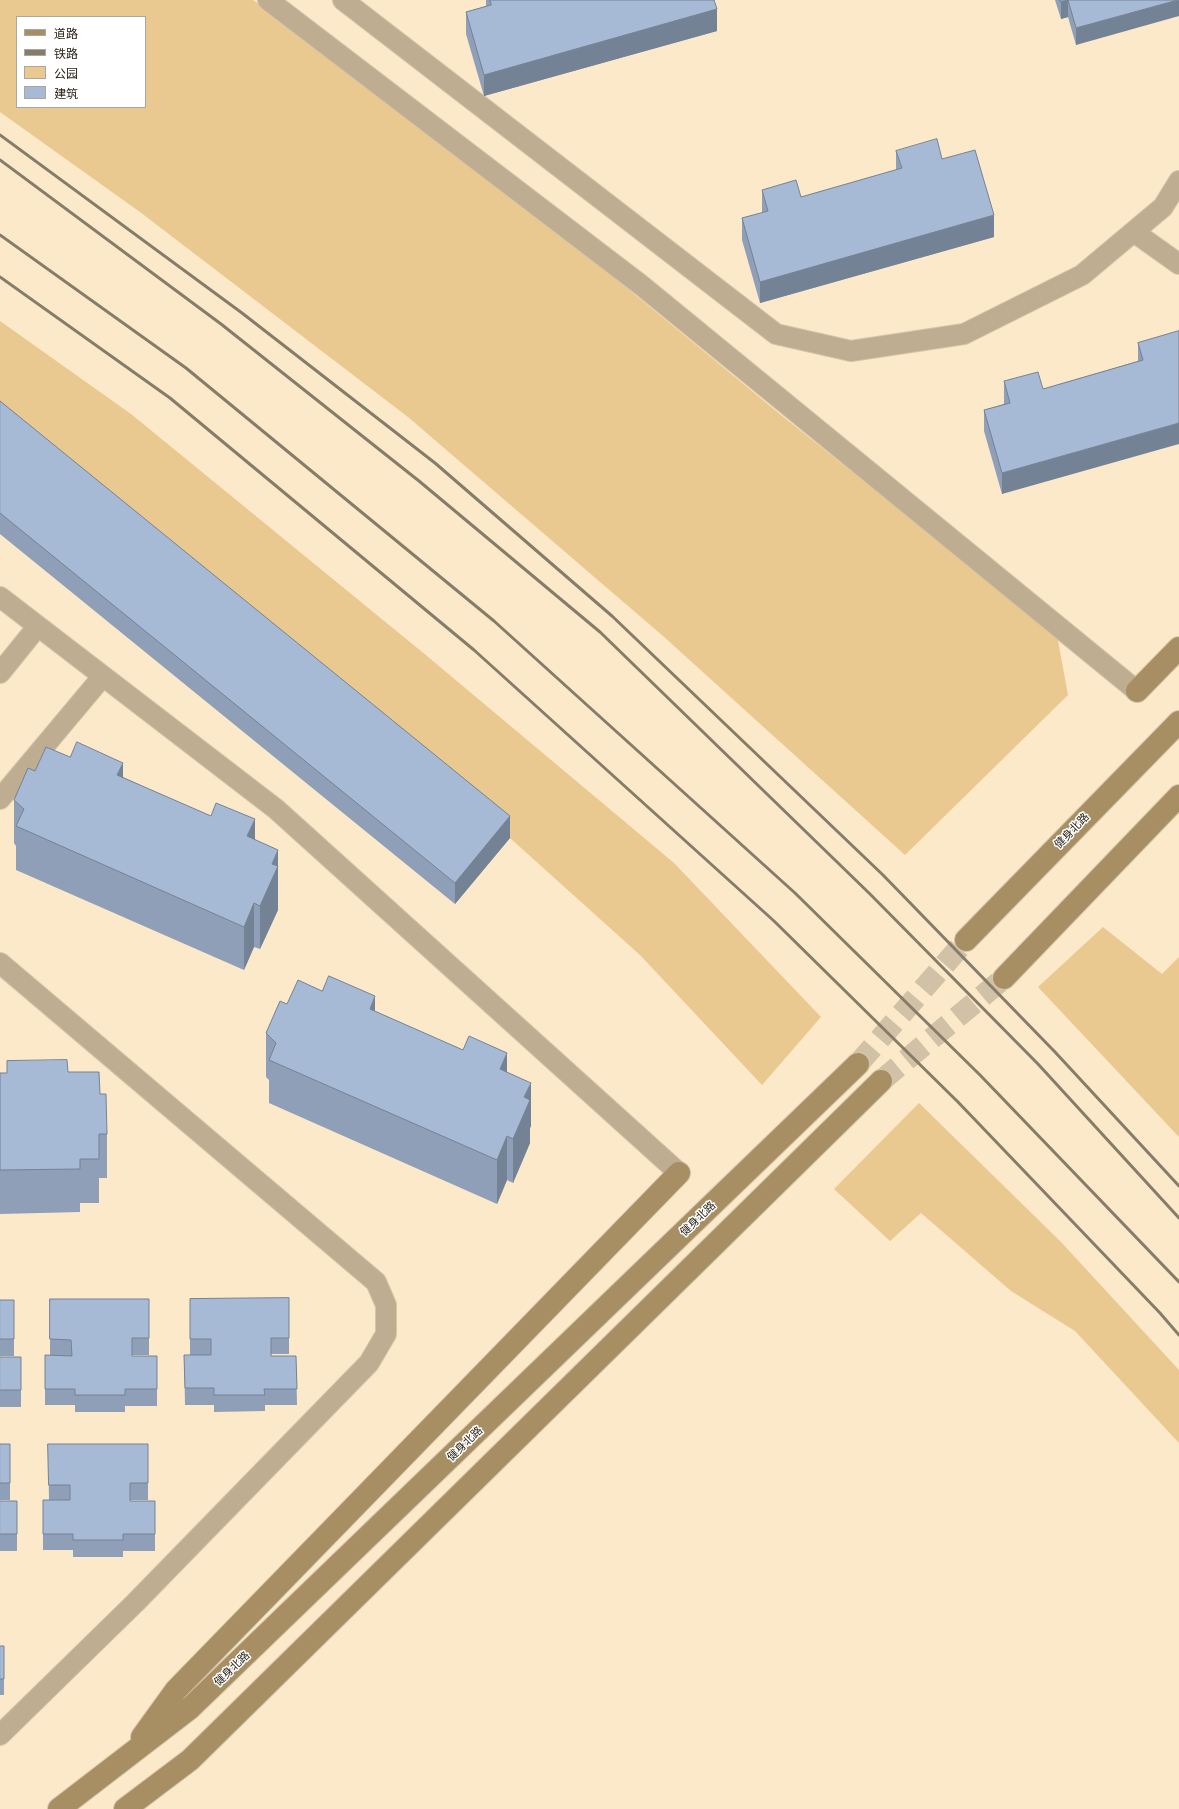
<!DOCTYPE html>
<meta charset="utf-8">
<style>
body{margin:0}
#map{position:relative;width:1179px;height:1809px;overflow:hidden;background:#fbe9ca;font-family:Montserrat,"Noto Sans SC",sans-serif}
canvas{display:block}
.legend{position:absolute;left:16px;top:16px;width:130px;height:92px;box-sizing:border-box;background:#fff;border:1px solid #a9a7a2;margin:0;padding:5px 7px;list-style:none;font-size:12px;color:#292217}
.legend li{display:flex;align-items:center;gap:8px;height:20px}
.legend b{width:20px;border:1px solid #a9a7a2}
</style>
<div id="map">
<canvas width="1179" height="1809"></canvas>
<ul class="legend">
<li><b style="height:5px;background:#a78f63"></b>道路</li>
<li><b style="height:5px;background:#877c68"></b>铁路</li>
<li><b style="height:11px;background:#e9c98f"></b>公园</li>
<li><b style="height:11px;background:#a6b9d5"></b>建筑</li>
</ul>
</div>
<script>
const ctx = document.querySelector('canvas').getContext('2d');
ctx.lineJoin = 'round';
function paint(path, color) { ctx.fillStyle = color; ctx.fill(path, 'evenodd'); }
function strokePath(path, color, width, dash) { ctx.strokeStyle = color; ctx.lineWidth = width; ctx.lineCap = dash ? 'butt' : 'round'; ctx.setLineDash(dash || []); ctx.stroke(path); }
function write(font, color, halo, rows, align = 'center') {
  ctx.font = font + ' Montserrat,"Noto Sans SC",sans-serif'; ctx.lineWidth = 3; ctx.setLineDash([]); ctx.textBaseline = 'middle'; ctx.strokeStyle = halo; ctx.fillStyle = color; for (const [text, x, y, turn = 0] of rows) {
    ctx.save(); ctx.translate(x, y); ctx.rotate((+turn || 0) * Math.PI / 180); ctx.textAlign = isNaN(turn) ? turn : align; if (halo) ctx.strokeText(text, 0, 0); ctx.fillText(text, 0, 0); ctx.restore();
  }
}
const green = new Path2D(`
 M0,0H253L393,95L781,415L1057,635L1068,695L905,855L663,636L408,417L140,212L0,112ZM17,17H145V107H17Z
 M0,321L131,414L427,656L674,863L821,1017L762,1085L640,955L510,838L0,423Z
 M1103,927L1162,974L1179,957V1137L1038,987Z
 M919,1103L1061,1242L1179,1370V1443L1075,1331L1011,1291L921,1213L890,1241L834,1189Z`);
const secondaryTunnel = new Path2D(`
 M858,1064L966,940
 M881,1081L1004,978`);
const service = new Path2D(`
 M268,0L641,285L1137,691
 M343,0L776,334L851,351L964,334L1082,275L1163,207L1179,181
 M1134,232L1179,264
 M0,597L276,809L679,1173
 M0,673L38,626
 M0,799L103,676
 M0,963L376,1282L386,1305V1334L369,1363L135,1603L0,1735`);
const secondary = new Path2D(`
 M1137,691L1179,648
 M966,940L1179,722
 M1004,978L1179,796
 M142,1737L176,1690L679,1173
 M59,1809L189,1709L858,1064
 M125,1809L190,1760L881,1081`);
const rail = new Path2D(`
 M0,135L242,313L435,463L612,616L883,875L1055,1052L1179,1186
 M0,160L221,324L419,481L600,632L870,894L1038,1064L1179,1218
 M0,235L186,368L494,621L795,893L980,1075L1179,1282
 M0,277L170,398L474,650L774,921L958,1102L1160,1313L1179,1335`);
const wall = new Path2D(`
 M486,0H714L717,31L484,96L466,34V12L486,6Z
 M1055,0H1179L1076,45L1068,17L1061,19Z
 M896,151L942,159L994,237L760,303L742,240V218L762,213V190L801,197L896,170Z
 M1179,331L1002,494L984,431V410L1004,404V381L1043,389L1138,361V343Z
 M0,401L510,838L455,904L0,534Z
 M70,757L123,777L255,839L278,893V910L260,949L254,947L244,970L16,870V846L14,843V800L35,771Z
 M322,991L375,1011L507,1072L531,1126L530,1128V1143L513,1183L507,1180L497,1204L269,1103V1080L266,1077V1033Z
 M7,1061L68,1072L100,1094L107,1134V1178H99V1203H80V1212L0,1214V1073H7Z
 M289,1298V1354H271V1356H296L297,1405H265V1411L214,1412V1405H185L184,1355H190V1299Z
 M50,1299H149V1355H132V1356H157V1406H125V1412H75V1405H45V1355H50Z
 M0,1300H14V1356H0Z
 M0,1357H21V1407H0Z
 M0,1444H10V1500H0Z
 M48,1444H148V1500H130V1501H155V1551H123V1557H73V1550H43V1500H49Z
 M0,1501H17V1551H0Z
 M0,1646H4V1695H0Z`);
const shadedWall = new Path2D(`
 M1068,0V17L1061,19V2Z
 M1179,0V16L1076,45V28Z
 M717,9V31L484,96V75Z
 M994,215V237L760,303V282Z
 M1179,423V444L1002,494V473Z
 M123,763V806L117,775Z
 M510,816V838L455,904V883Z
 M255,819V863L247,836Z
 M278,850V910L260,949V906L272,864Z
 M254,903V947L244,970V927Z
 M375,996V1040L370,1009Z
 M507,1053V1097L500,1069Z
 M531,1083V1126L530,1128V1143L513,1183V1139L524,1097Z
 M507,1136V1180L497,1204V1160Z`);
const building = new Path2D(`
 M490,0H714L717,9L484,75L466,12L491,5Z
 M1060,0H1178L1076,28L1068,0L1061,2Z
 M937,139L942,159L975,150L994,215L760,282L742,218L768,211L762,190L796,180L801,197L902,168L896,151Z
 M1179,331V423L1002,473L984,410L1010,403L1004,381L1038,372L1043,389L1143,360L1138,343Z
 M0,401L510,816L455,883L0,513Z
 M77,742L123,763L117,775L211,816L216,803L255,819L247,836L278,850L272,864L278,866L260,906L254,903L244,927L16,826L24,809L14,800L28,768L35,771L46,747L70,757Z
 M329,976L375,996L370,1009L463,1050L469,1036L507,1053L500,1069L531,1083L524,1097L530,1100L513,1139L507,1136L497,1160L269,1060L276,1043L266,1033L280,1001L287,1004L298,980L322,991Z
 M67,1060L68,1072H99L100,1094H106L107,1134H99V1159H80V1169L0,1170V1073H7V1061Z
 M289,1298V1338H271V1356H296L297,1389H264L265,1395H214V1388H185L184,1355H211V1339H190V1299Z
 M50,1299H149V1338H132V1356H157V1389H125V1395H75V1389H45V1355L72,1356L71,1340L50,1339Z
 M0,1300H14V1339H0Z
 M0,1357H21V1390H0Z
 M0,1444H10V1483H0Z
 M48,1444H148V1483H130V1501H155V1534H123V1540H73V1534H43V1500H70V1485H49Z
 M0,1501H17V1534H0Z
 M0,1646H4V1679H0Z`);
const streetNames = [
 ["健身北路",1072,831,-46],
 ["健身北路",698,1219,-44],
 ["健身北路",465,1444,-44],
 ["健身北路",232,1669,-44]
];
paint(green, '#e9c98f');
strokePath(secondaryTunnel, '#d1c1a6', 22, [22, 11]);
strokePath(service, '#d5c5aa', 22);
strokePath(secondary, '#d5c5aa', 24);
strokePath(service, '#bead90', 20);
strokePath(secondary, '#a78f63', 22);
strokePath(rail, '#877c68', 3);
paint(wall, '#8f9fb7');
paint(shadedWall, '#748295');
paint(building, '#a6b9d5');
strokePath(building, '#748295', 1);
write('11px', '#292217', '#fff', streetNames);
</script>
